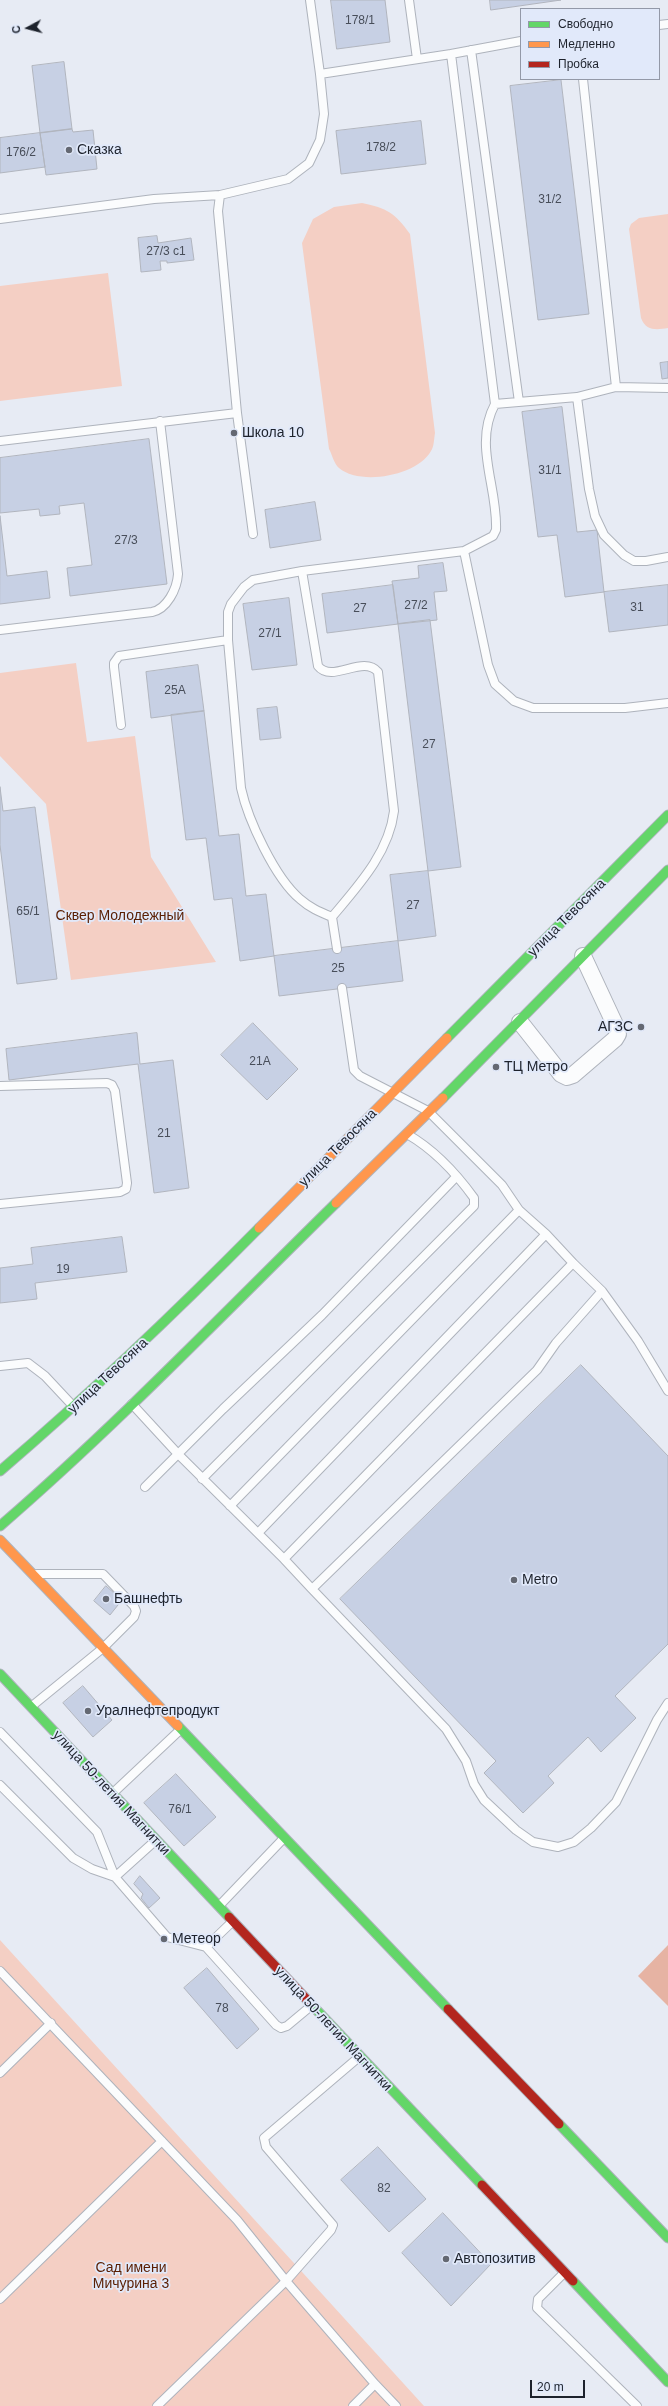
<!DOCTYPE html>
<meta charset="utf-8">
<style>
body{margin:0}
#map{position:relative;width:668px;height:2406px;overflow:hidden;background:#e7ebf4;font-family:Helvetica,sans-serif}
canvas{display:block}
.legend{position:absolute;left:520px;top:8px;width:140px;height:72px;box-sizing:border-box;background:#e1e9fa;border:1px solid #9399a8;margin:0;padding:5px 7px;list-style:none;font-size:12px;color:#1d222c}
.legend li{display:flex;align-items:center;gap:8px;height:20px}
.legend b{width:20px;border:1px solid #9399a8}
.north{position:absolute;left:8px;top:8px;width:40px;height:40px;-webkit-text-stroke:3px #e1e9fa;paint-order:stroke;rotate:263deg;font-size:11px;font-weight:700;line-height:16px;text-align:center;color:#1d222c}
.north::after{content:'';display:block;margin:auto;width:14px;height:18px;background:#1d222c;clip-path:polygon(50% 0,100% 100%,50% 72%,0 100%)}
.scale{position:absolute;left:530px;top:2380px;width:55px;height:18px;box-sizing:border-box;border:2px solid #1d222c;border-top:0;padding-left:5px;font-size:12px;line-height:14px;white-space:nowrap;color:#1d222c;-webkit-text-stroke:3px #e1e9fa;paint-order:stroke}
</style>
<div id="map">
<canvas width="668" height="2406"></canvas>
<ul class="legend">
<li><b style="height:5px;background:#63d668"></b>Свободно</li>
<li><b style="height:5px;background:#ff974d"></b>Медленно</li>
<li><b style="height:5px;background:#b3261e"></b>Пробка</li>
</ul>
<div class="north">С</div>
<div class="scale">20 m</div>
</div>
<script>
const ctx = document.querySelector('canvas').getContext('2d');
ctx.lineJoin = 'round';
function paint(path, color) { ctx.fillStyle = color; ctx.fill(path, 'evenodd'); }
function strokePath(path, color, width, dash) { ctx.strokeStyle = color; ctx.lineWidth = width; ctx.lineCap = dash ? 'butt' : 'round'; ctx.setLineDash(dash || []); ctx.stroke(path); }
function write(font, color, halo, rows, align = 'center') {
  ctx.font = font + ' Helvetica,sans-serif'; ctx.lineWidth = 3.5; ctx.setLineDash([]); ctx.textBaseline = 'middle'; ctx.strokeStyle = halo; ctx.fillStyle = color; for (const [text, x, y, turn = 0] of rows) {
    ctx.save(); ctx.translate(x, y); ctx.rotate((+turn || 0) * Math.PI / 180); ctx.textAlign = isNaN(turn) ? turn : align; if (halo) ctx.strokeText(text, 0, 0); ctx.fillText(text, 0, 0); ctx.restore();
  }
}
const green = new Path2D(`
 M362,203C387,208 395,213 410,234L435,433C434,439 434,447 431,451C417,476 360,486 339,468C334,464 332,454 329,449L302,243L313,219L334,207Z
 M668,214V328C656,330 646,331 641,318L629,229L631,224L639,218Z
 M108,273L122,386L0,401V286Z
 M76,663L87,742L135,736L151,857L216,962L71,980L46,804L0,756V673Z
 M0,1940L424,2406H0Z`);
const forest = new Path2D(`
 M668,1945V2006L638,1976Z`);
const building = new Path2D(`
 M331,0H385L390,42L337,49Z
 M490,0H561L491,10Z
 M64,62L72,129L40,133L32,66Z
 M561,80L589,314L538,320L510,86Z
 M421,121L426,164L341,174L336,131Z
 M72,129L73,132L93,130L97,169L46,175L40,133Z
 M40,133L45,167L0,173V138Z
 M157,236L158,243L191,238L194,260L167,263V261H160L161,270L141,272L138,238Z
 M668,362V378L662,379L660,363Z
 M562,407L577,532L597,530L604,592L565,597L557,535L538,537L522,412Z
 M149,439L167,584L70,596L67,568L92,565L84,503L59,506L60,514L40,516L39,509L0,513V458Z
 M315,502L321,540L270,548L265,510Z
 M0,516L7,576L47,571L50,598L0,604Z
 M443,563L447,591L434,592L437,620L398,624L392,581L419,578L418,566Z
 M393,585L398,624L327,633L322,594Z
 M668,585V625L609,632L604,592Z
 M289,598L297,665L252,670L243,604Z
 M430,620L461,867L428,871L398,624Z
 M198,665L204,711L151,718L146,672Z
 M277,707L281,738L260,740L257,709Z
 M204,711L219,836L239,834L246,896L266,894L274,956L240,961L232,898L214,900L206,838L186,840L171,715Z
 M0,787L3,811L35,807L57,979L17,984L0,845Z
 M428,871L436,936L398,941L390,875Z
 M398,941L403,981L279,996L274,956Z
 M253,1023L298,1069L267,1100L221,1055Z
 M137,1033L140,1064L173,1060L189,1188L154,1193L138,1064L9,1080L6,1049Z
 M122,1237L127,1272L35,1283L37,1299L0,1303V1268L33,1264L31,1248Z
 M581,1365L668,1456V1644L615,1696L636,1718L601,1752L588,1737L548,1776L554,1783L523,1813L484,1773L496,1761L340,1599Z
 M106,1586L122,1600L110,1615L94,1601Z
 M83,1686L112,1720L93,1737L63,1703Z
 M176,1774L216,1817L184,1846L144,1803Z
 M140,1876L160,1898L149,1908L141,1898L143,1894L134,1884Z
 M207,1968L259,2029L237,2049L184,1988Z
 M378,2147L426,2199L389,2232L341,2180Z
 M443,2213L491,2264L451,2306L402,2253Z`);
const lane = new Path2D(`
 M310,0L320,74
 M409,0L417,59
 M659,25L668,24
 M521,41L451,54L495,404L577,397L589,489L595,516L604,535L624,555L634,561H646L668,557
 M471,50L519,402
 M583,79L616,387
 M220,195L218,211L237,413L253,534
 M0,219L154,199L220,195L288,179L309,163L320,140L324,114L320,74L451,54
 M577,397L616,387L668,388
 M495,404C473,445 498,487 496,530L493,536L464,551L488,665L495,684L514,701L533,708H625L668,703
 M0,441L237,413
 M302,571L253,580L244,587L231,604L228,612V640L241,788C248,820 275,878 300,899C310,908 320,912 332,917
 M0,630L152,612C167,609 177,589 178,574L160,421
 M121,725L114,667V663L119,656L228,640
 M337,949L332,917C358,886 389,853 394,811L378,672C363,654 332,684 318,666L302,571L464,551
 M342,988L354,1070L360,1076L428,1111L502,1185L519,1210
 M0,1086L107,1083L112,1085L115,1091L127,1183L126,1189L120,1192L0,1204
 M602,1291L638,1341L668,1391
 M0,1366L28,1363L45,1376L74,1407
 M132,1404L178,1454L284,1559L573,1263L546,1234L258,1533
 M202,1479L474,1206V1198C456,1173 433,1149 407,1134
 M145,1487L223,1409L322,1315L456,1177
 M230,1506L519,1210L546,1234
 M284,1559L312,1589L537,1370L556,1343L602,1291L573,1263
 M312,1589L446,1729L466,1761L474,1784L484,1800L516,1830L533,1842L558,1847L574,1842L591,1828L616,1802L657,1720L668,1703
 M32,1706L103,1648L134,1617L136,1611L134,1606L103,1574H37
 M0,1732L97,1832L115,1877
 M0,1785L73,1858L92,1869L115,1877
 M113,1793L180,1730
 M156,1840L115,1877L167,1937L206,1947
 M219,1906L284,1838
 M233,1921L206,1947L276,2025L281,2028L287,2026L311,2006
 M0,1971L237,2220L286,2281L331,2230L333,2225L266,2147L264,2138L359,2057
 M0,2073L51,2023
 M564,2273L538,2299L537,2308L637,2406
 M0,2299L162,2141
 M375,2384L396,2406
 M157,2406L286,2281L375,2384L353,2406`);
const street = new Path2D(`
 M520,1022L561,1074L567,1077L573,1075L615,1039L618,1034L617,1029L583,956`);
const fast = new Path2D(`
 M447,1038L668,815
 M443,1098L668,870
 M0,1471C90,1394 176,1312 259,1228
 M0,1526C117,1425 225,1312 336,1203
 M0,1674L229,1917
 M178,1726L448,2009
 M310,2003L482,2185
 M559,2124L668,2238
 M573,2281L668,2382`);
const slow = new Path2D(`
 M336,1203L443,1098
 M259,1228L447,1038
 M0,1540L178,1726`);
const jam = new Path2D(`
 M229,1917L310,2003
 M448,2009L559,2124
 M482,2185L573,2281`);
const markers = [
 [69,150,4,"#646872"],
 [234,433,4,"#646872"],
 [641,1027,4,"#646872"],
 [496,1067,4,"#646872"],
 [514,1580,4,"#646872"],
 [106,1599,4,"#646872"],
 [88,1711,4,"#646872"],
 [164,1939,4,"#646872"],
 [446,2259,4,"#646872"]
];
const numberNames = [
 ["178/1",360,21],
 ["178/2",381,148],
 ["176/2",21,153],
 ["31/2",550,200],
 ["27/3 с1",166,252],
 ["31/1",550,471],
 ["27/3",126,541],
 ["27/2",416,606],
 ["31",637,608],
 ["27",360,609],
 ["27/1",270,634],
 ["25А",175,691],
 ["27",429,745],
 ["27",413,906],
 ["65/1",28,912],
 ["25",338,969],
 ["21А",260,1062],
 ["21",164,1134],
 ["19",63,1270],
 ["76/1",180,1810],
 ["78",222,2009],
 ["82",384,2189]
];
const poiNames = [
 ["Сказка",77,150],
 ["Школа 10",242,433],
 ["АГЗС",633,1027,"right"],
 ["ТЦ Метро",504,1067],
 ["Metro",522,1580],
 ["Башнефть",114,1599],
 ["Уралнефтепродукт",96,1711],
 ["Метеор",172,1939],
 ["Автопозитив",454,2259]
];
const parkNames = [
 ["Сквер Молодежный",120,916],
 ["Сад имени",131,2268],
 ["Мичурина 3",131,2284]
];
const streetNames = [
 ["улица Тевосяна",567,918,-45],
 ["улица Тевосяна",338,1148,-45],
 ["улица Тевосяна",108,1376,-43],
 ["улица 50-летия Магнитки",111,1793,47],
 ["улица 50-летия Магнитки",333,2029,47]
];
paint(green, '#f4cfc4');
paint(forest, '#e6b3a3');
paint(building, '#c7d0e4');
strokePath(building, '#b1b5be', 1);
strokePath(lane, '#aeb3bc', 10);
strokePath(street, '#aeb3bc', 18);
strokePath(fast, '#aeb3bc', 11);
strokePath(slow, '#aeb3bc', 11);
strokePath(jam, '#aeb3bc', 11);
strokePath(lane, '#fbfcfd', 8);
strokePath(street, '#fbfcfd', 16);
strokePath(fast, '#63d668', 9);
strokePath(slow, '#ff974d', 9);
strokePath(jam, '#b3261e', 9);
for (const [x, y, r, color] of markers) { const dot = new Path2D(); dot.arc(x, y, r, 0, 2 * Math.PI); ctx.fillStyle = color; ctx.fill(dot); strokePath(dot, '#e1e9fa', 1.5); }
write('12px', '#484e5a', null, numberNames);
write('14px', '#1d222c', '#e1e9fa', poiNames, 'left');
write('14px', '#5a1e02', '#e1e9fa', parkNames);
write('14px', '#1d222c', '#e1e9fa', streetNames);
</script>
